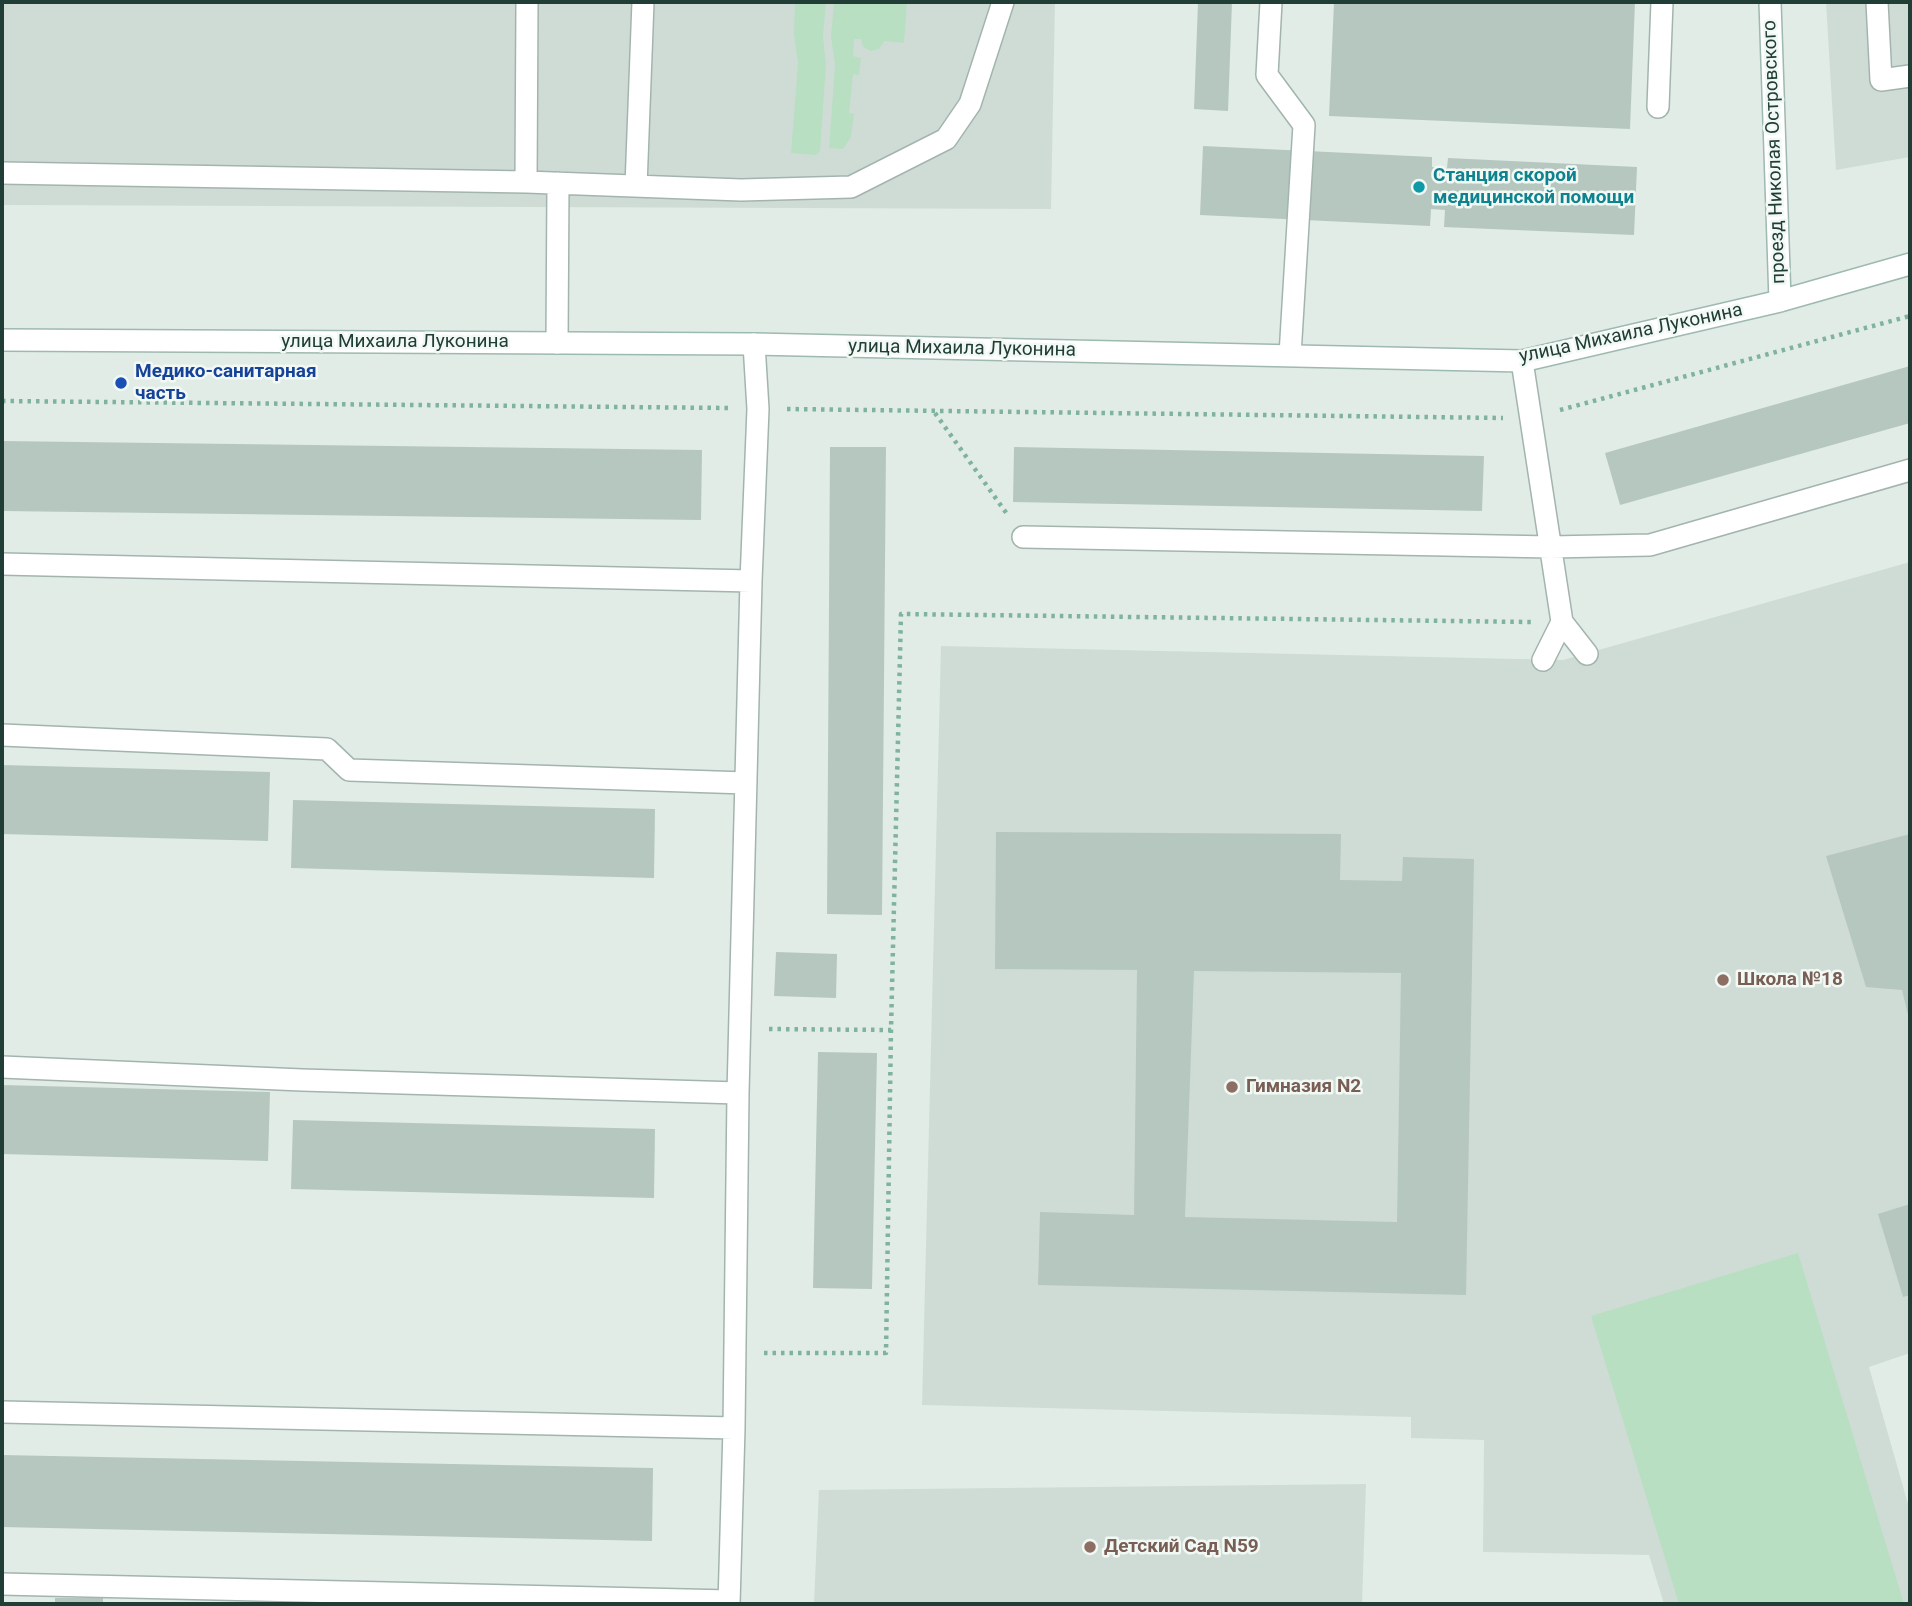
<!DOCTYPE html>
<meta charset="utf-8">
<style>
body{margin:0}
#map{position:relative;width:1912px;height:1606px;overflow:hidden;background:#e1ece7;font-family:Roboto,sans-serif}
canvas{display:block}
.frame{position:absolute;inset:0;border:4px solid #203e35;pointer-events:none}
</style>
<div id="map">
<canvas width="1912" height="1606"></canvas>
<div class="frame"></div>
</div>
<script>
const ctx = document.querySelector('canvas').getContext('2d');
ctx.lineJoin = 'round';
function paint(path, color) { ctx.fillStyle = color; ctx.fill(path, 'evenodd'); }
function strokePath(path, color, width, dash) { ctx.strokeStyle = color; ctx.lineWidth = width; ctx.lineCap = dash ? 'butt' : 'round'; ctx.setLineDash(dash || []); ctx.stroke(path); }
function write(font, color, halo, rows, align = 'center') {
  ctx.font = font + ' Roboto,sans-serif'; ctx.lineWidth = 5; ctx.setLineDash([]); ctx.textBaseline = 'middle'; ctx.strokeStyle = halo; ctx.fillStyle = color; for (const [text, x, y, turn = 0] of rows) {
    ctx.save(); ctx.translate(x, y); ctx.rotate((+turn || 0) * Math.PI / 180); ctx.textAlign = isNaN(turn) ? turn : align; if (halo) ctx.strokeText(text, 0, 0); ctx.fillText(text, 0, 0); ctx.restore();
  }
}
const built = new Path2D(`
 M2,2H1055L1051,209L2,205Z
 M1826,2H1910V157L1836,170Z
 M1910,562V1353L1869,1367L1910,1511V1604H1664L1649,1555L1483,1552L1484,1440L1411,1438V1417L922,1405L941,646L1563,660Z
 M1366,1484L1362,1604H814L819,1488V1490Z`);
const green = new Path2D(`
 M795,2H826L823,36L826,65L820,151L816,155L791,153L798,63L794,34Z
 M834,2H907L904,43L884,41L879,49L871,51L863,47L861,39H854L853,56L861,58L859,75L853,74L849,113L854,114L851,137L843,149L829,148L835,65L831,36Z
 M1798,1253L1904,1604H1679L1591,1316Z`);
const building = new Path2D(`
 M1198,2H1232L1228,111L1194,109Z
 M1334,2H1635L1630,129L1329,116Z
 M1203,146L1432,157V167L1447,168L1448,158L1637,167L1634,235L1444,227L1445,210L1431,209L1430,226L1200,215Z
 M1910,366V423L1620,505L1605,453Z
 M2,441L702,450L701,520L2,511Z
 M830,447H886L882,915L827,914Z
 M1014,447L1484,456L1482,511L1013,502Z
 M2,765L270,772L268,841L2,834Z
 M293,800L655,809L654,878L291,868Z
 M996,832L1341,834L1340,880L1402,881L1403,857L1474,859L1466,1295L1038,1285L1040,1212L1134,1215L1137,970L995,969ZM1194,971L1401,973L1397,1222L1185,1217Z
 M1910,834V1019H1909L1902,990L1866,987L1826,856Z
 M776,952L837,954L836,998L774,996Z
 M818,1052L877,1053L872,1289L813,1288Z
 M2,1085L270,1092L268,1161L2,1154Z
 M293,1120L655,1129L654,1198L291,1189Z
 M1910,1204V1295L1903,1297L1878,1214Z
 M2,1455L653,1468L652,1541L2,1527Z
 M55,1598H103V1604H55Z`);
const path = new Path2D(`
 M2,401L729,408
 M787,409L1503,418
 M1560,410L1910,316
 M935,413L1007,514
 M769,1029L891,1030
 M764,1353H886L891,1030L901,614L1531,622`);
const lane = new Path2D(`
 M1271,2L1267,75L1304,125L1290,355
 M1877,2L1881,80L1910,76
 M1658,107L1662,2
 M2,173L526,182L741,190L851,187L946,139L970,104L1003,2
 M526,182L527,2
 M636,186L643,2
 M557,343L558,183
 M1522,361L1562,622L1543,660
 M1023,537L1551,547L1650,545L1910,470
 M2,564L751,581
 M1562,622L1587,654
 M2,735L327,749L349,770L746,783
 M2,1067L302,1080L738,1093
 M2,1412L734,1428
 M2,1584L729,1601
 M729,1604L734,1428L738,1093L751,581L758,409L754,344`);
const secondary = new Path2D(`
 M1770,2L1780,301
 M2,340L754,344L1522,361L1780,301L1910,264`);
const markers = [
 [1419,187,7,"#0f9aa8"],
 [121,383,7,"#1a4fb4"],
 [1723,980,7,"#8d6e63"],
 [1232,1087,7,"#8d6e63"],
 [1090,1547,7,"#8d6e63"]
];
const streetNames = [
 ["проезд Николая Островского",1775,152,-92],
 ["улица Михаила Луконина",1631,334,-12],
 ["улица Михаила Луконина",395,342],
 ["улица Михаила Луконина",962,349,1]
];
const cultureNames = [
 ["Станция скорой",1433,176],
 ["медицинской помощи",1433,198]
];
const transitNames = [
 ["Медико-санитарная",135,372],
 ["часть",135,394]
];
const educationNames = [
 ["Школа №18",1737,980],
 ["Гимназия N2",1246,1087],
 ["Детский Сад N59",1104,1547]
];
paint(built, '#cfdcd6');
paint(green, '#b8dfc1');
paint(building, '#b6c7c0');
strokePath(lane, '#a3b4ae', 24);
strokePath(secondary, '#9eb9af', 24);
strokePath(path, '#7fb2a0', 4.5, [3.5, 5]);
strokePath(lane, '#fff', 21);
strokePath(secondary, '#fff', 21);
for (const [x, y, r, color] of markers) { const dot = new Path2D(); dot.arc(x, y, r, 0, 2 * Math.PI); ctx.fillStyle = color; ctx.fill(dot); strokePath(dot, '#f2f9f5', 2.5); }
write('19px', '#203e35', '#f2f9f5', streetNames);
write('bold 19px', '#0d838f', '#f2f9f5', cultureNames, 'left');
write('bold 19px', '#164399', '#f2f9f5', transitNames, 'left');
write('bold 19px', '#785e54', '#f2f9f5', educationNames, 'left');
</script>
